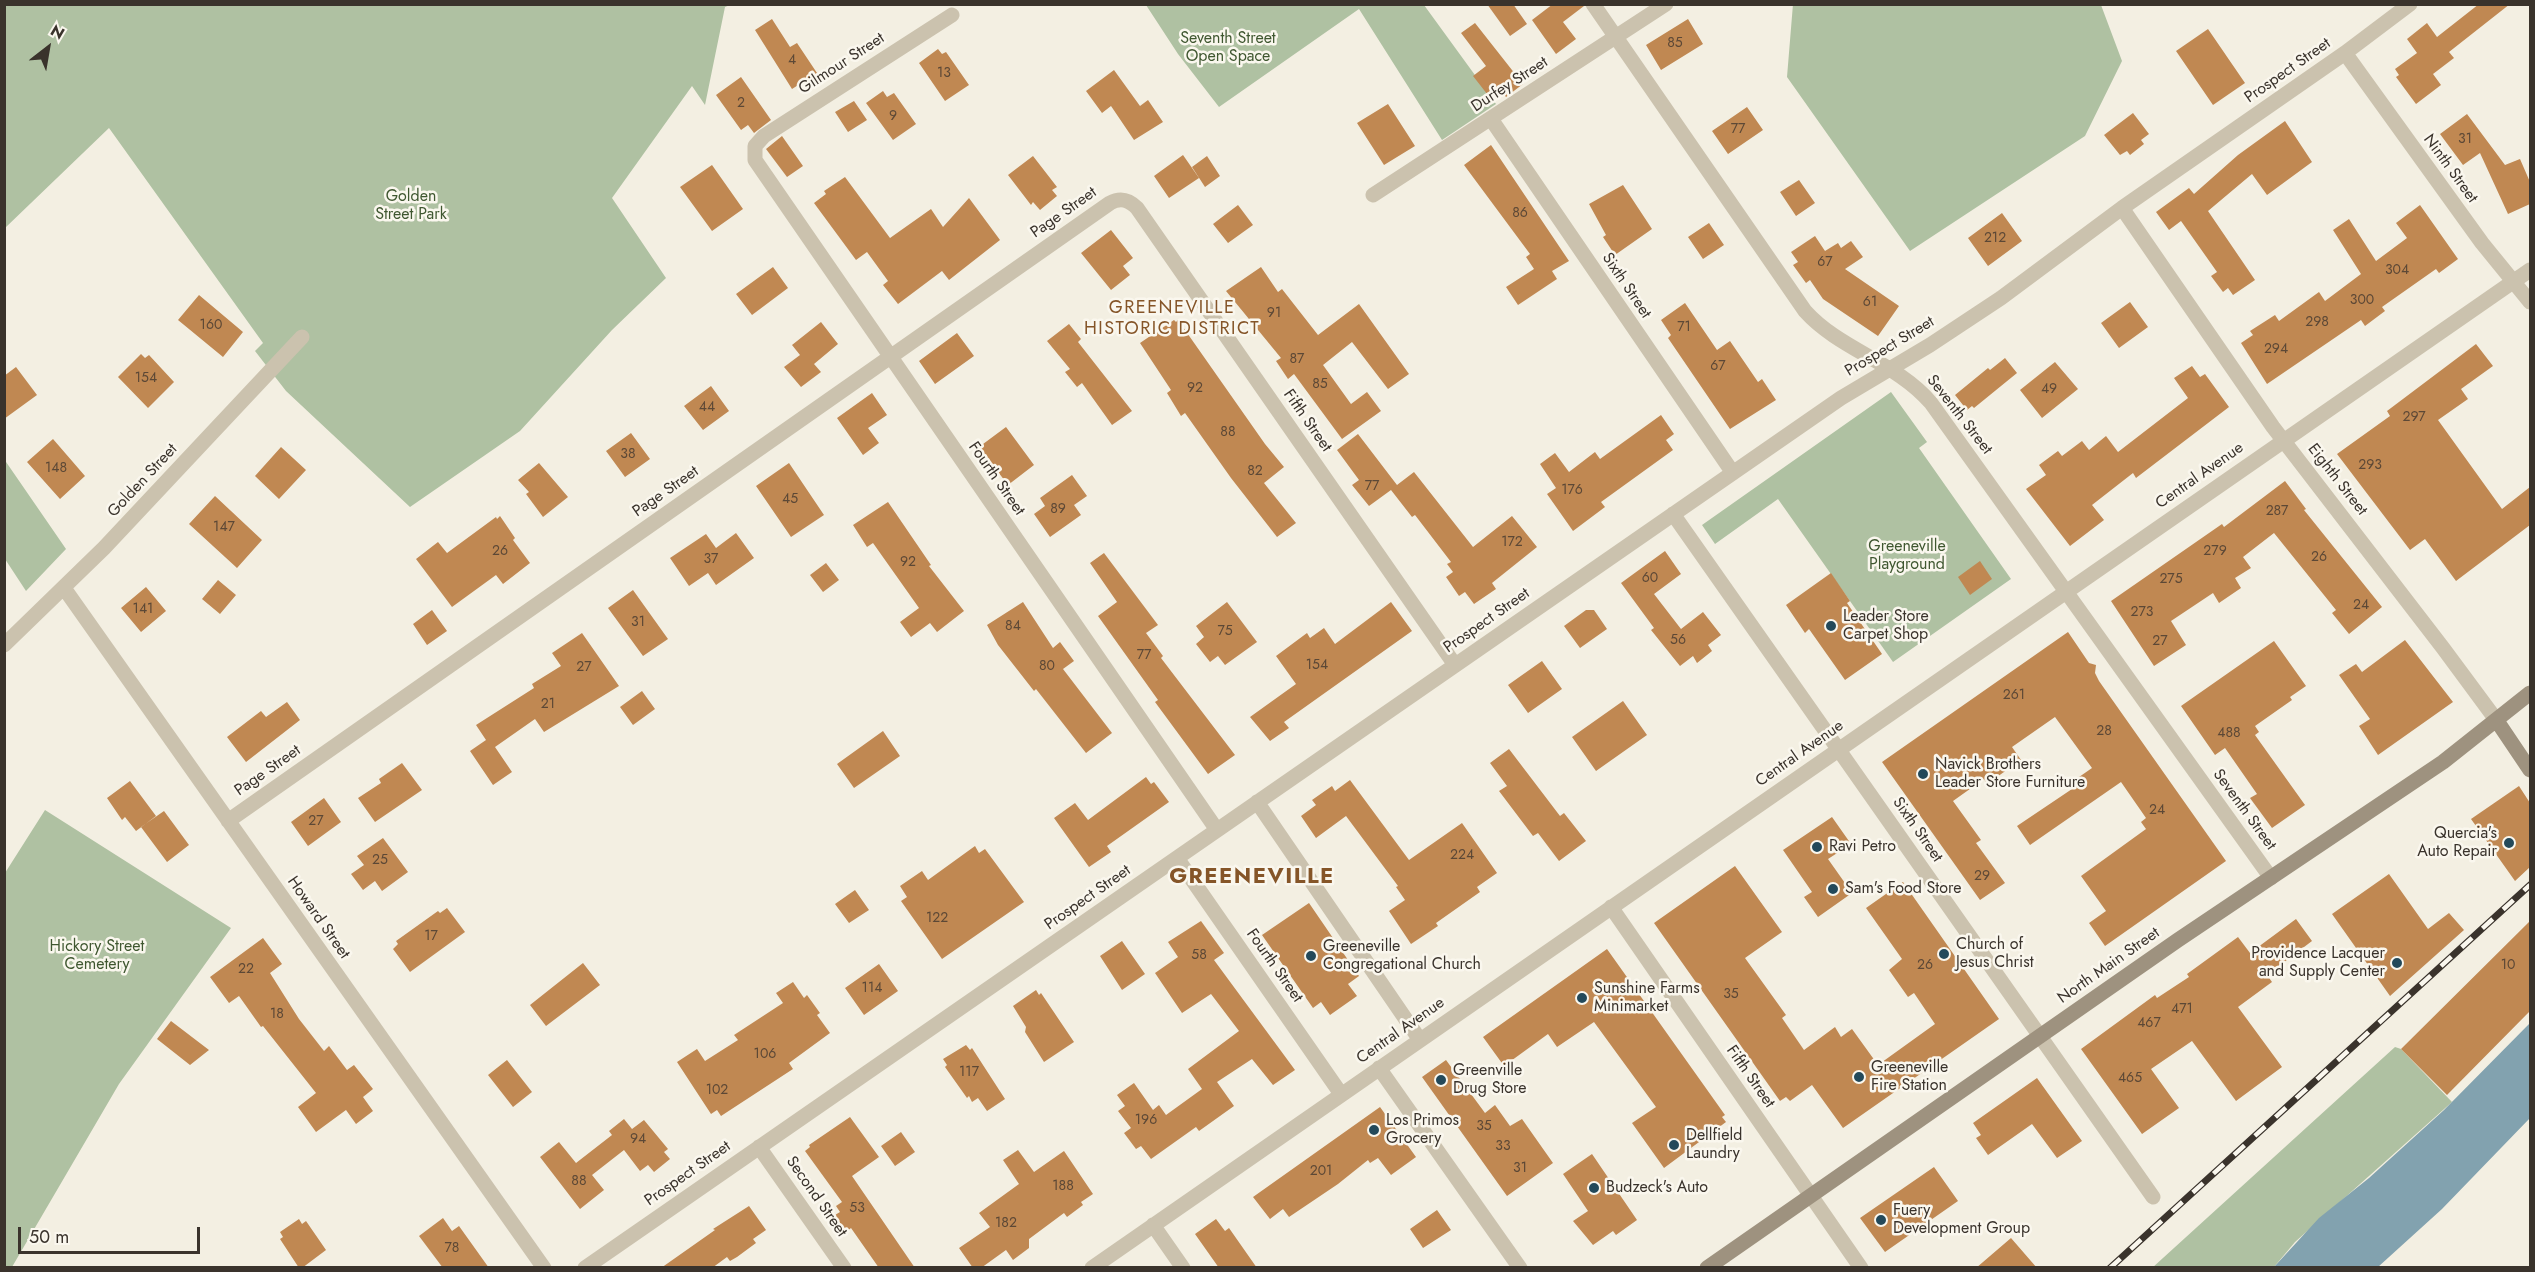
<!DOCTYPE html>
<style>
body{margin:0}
#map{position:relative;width:2535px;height:1272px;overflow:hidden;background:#f3efe2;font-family:Jost,sans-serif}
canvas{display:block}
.frame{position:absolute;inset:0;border:6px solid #3a332c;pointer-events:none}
.north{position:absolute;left:18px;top:18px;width:60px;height:60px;-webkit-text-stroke:4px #faf7ee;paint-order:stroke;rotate:31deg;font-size:16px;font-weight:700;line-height:24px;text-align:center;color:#3a332c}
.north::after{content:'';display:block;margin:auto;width:21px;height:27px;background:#3a332c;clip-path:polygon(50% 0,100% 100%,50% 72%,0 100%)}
.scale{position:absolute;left:18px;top:1227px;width:182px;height:27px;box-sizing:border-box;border:3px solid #3a332c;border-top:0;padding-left:8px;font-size:18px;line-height:21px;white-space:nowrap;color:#3a332c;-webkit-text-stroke:4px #faf7ee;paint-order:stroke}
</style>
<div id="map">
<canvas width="2535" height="1272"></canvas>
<div class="frame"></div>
<div class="north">N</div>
<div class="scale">50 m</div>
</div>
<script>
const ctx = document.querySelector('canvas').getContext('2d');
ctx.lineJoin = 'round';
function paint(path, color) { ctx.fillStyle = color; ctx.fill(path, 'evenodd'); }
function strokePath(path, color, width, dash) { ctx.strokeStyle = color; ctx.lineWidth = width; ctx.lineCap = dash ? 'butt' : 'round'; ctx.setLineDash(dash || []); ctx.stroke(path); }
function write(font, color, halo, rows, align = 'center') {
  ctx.font = font + ' Jost,sans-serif'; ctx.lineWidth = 5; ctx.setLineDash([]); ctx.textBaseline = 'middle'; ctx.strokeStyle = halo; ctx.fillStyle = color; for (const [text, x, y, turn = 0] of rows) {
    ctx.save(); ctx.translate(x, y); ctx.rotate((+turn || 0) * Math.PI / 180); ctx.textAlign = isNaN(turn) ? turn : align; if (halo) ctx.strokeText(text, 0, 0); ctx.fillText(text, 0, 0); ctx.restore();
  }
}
const green = new Path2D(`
 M1793,4L2101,5L2122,61L2085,136L1910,251L1787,77Z
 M5,5H730L725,7L705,105L692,86L612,198L666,278L612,330L520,431L410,507L286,391L255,351L263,343L109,128L5,228Z
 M1146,5H1424L1496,104L1442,140L1359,9L1219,107L1178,54Z
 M1891,392L1927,442L1919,448L2011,579L1893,662L1778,499L1715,544L1702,525Z
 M4,459L66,549L26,591L5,559Z
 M45,810L231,928L119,1084L12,1267H5V873Z
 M2395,1047L2401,1049L2452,1102L2295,1242L2274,1267L2152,1268Z`);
const water = new Path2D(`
 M2530,1023V1118L2442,1209L2378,1267H2274L2319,1218L2369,1178L2444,1110Z`);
const building = new Path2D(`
 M1487,4H1513L1527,24L1510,36Z
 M1553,4L1584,6L1563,22L1576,39L1556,54L1532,20Z
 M2479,4H2510L2449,52L2454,58L2433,74L2441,85L2416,104L2396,77L2399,75L2395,69L2417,53L2407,39L2427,23L2437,37Z
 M772,19L790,47L797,43L817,73L792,89L755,30Z
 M1688,19L1703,44L1661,70L1646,45Z
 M1475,23L1523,84L1506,97L1501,91L1491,99L1473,76L1486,66L1461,33Z
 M2208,29L2245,83L2213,105L2176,51Z
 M938,49L942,54L946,52L969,85L945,101L919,63Z
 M1114,70L1140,106L1148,100L1163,122L1134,140L1111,106L1102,113L1086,91Z
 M741,77L771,120L754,133L748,125L741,130L716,95Z
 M883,91L887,97L894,93L916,124L893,140L866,103Z
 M854,101L867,120L848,132L835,112Z
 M1388,104L1415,146L1384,165L1357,123Z
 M1747,107L1763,130L1728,154L1712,131Z
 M2133,113L2149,134L2141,140L2144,144L2130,155L2127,151L2120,155L2104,135Z
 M2467,114L2505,165L2520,159L2530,182V204L2508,214L2480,153L2463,165L2440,134Z
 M2285,121L2312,162L2267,195L2252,174L2208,211L2255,280L2233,295L2228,288L2223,292L2211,276L2217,272L2181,221L2169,230L2156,212L2189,188L2194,194L2238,155Z
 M782,136L803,166L787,177L766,149Z
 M1491,145L1569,261L1552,271L1557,279L1518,305L1506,287L1534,269L1526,257L1530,254L1464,165Z
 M1183,155L1199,178L1169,198L1154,176Z
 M1033,156L1057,187L1052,190L1057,196L1040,210L1033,202L1031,205L1008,175Z
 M1207,156L1220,176L1205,187L1192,167Z
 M712,165L743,209L712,231L680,187Z
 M845,177L890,238L931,209L943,227L969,198L1000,240L949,280L942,271L898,304L883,285L888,281L867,252L856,260L814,203L826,194L824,191Z
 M1799,180L1815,203L1796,216L1780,192Z
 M1623,185L1652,229L1615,255L1603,237L1606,235L1589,204Z
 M1238,205L1253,225L1228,243L1213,224Z
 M2420,205L2458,259L2439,273L2436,269L2382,307L2385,311L2365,326L2361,320L2267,384L2241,343L2253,335L2250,331L2275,315L2279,321L2319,292L2325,301L2361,274L2333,230L2349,219L2376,261L2407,238L2396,223Z
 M2002,213L2022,241L1988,266L1968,238Z
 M1709,223L1724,245L1703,259L1688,237Z
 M1111,230L1133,258L1123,266L1130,275L1111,290L1081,253Z
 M1815,236L1825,251L1838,243L1841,248L1851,241L1863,257L1845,269L1899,306L1878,336L1823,299L1810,280L1806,283L1793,265L1798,262L1791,252Z
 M773,267L788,288L752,315L736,294Z
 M1261,267L1278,292L1282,289L1318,335L1359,304L1409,374L1388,389L1352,342L1323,365L1351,404L1367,392L1381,411L1342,439L1294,374L1288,379L1276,361L1281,358L1226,291Z
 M199,295L243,332L223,357L178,320Z
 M2130,302L2148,327L2119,348L2101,323Z
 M1685,303L1717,350L1730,341L1758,382L1762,379L1776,400L1730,429L1668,338L1671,335L1661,320Z
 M1174,320L1176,322L1178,320L1265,444L1284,467L1264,483L1296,523L1277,537L1231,478L1185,413L1181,416L1167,393L1171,390L1140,343Z
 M821,322L838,344L814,364L821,372L801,387L784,367L800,355L792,345Z
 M1069,324L1081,339L1078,342L1132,411L1112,425L1082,383L1077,387L1065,372L1070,369L1047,341Z
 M957,333L974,356L935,384L919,361Z
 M2476,344L2493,366L2461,389L2468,399L2438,420L2502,509L2530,487V525L2456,581L2425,539L2410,550L2337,454L2390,416L2387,411Z
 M141,354L145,358L149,355L174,382L148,408L118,377Z
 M2005,358L2017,373L1974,408L1972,406L1967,410L1955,395L1988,368L1990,370Z
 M2055,362L2078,389L2042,418L2020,390Z
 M2192,366L2200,377L2205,374L2229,407L2136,478L2133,473L2092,505L2104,520L2070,546L2026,489L2046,475L2039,465L2058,451L2062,456L2082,441L2089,450L2106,436L2118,452L2188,398L2174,378Z
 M16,367L37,395L4,419V376Z
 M711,386L729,411L703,430L684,406Z
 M872,393L887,415L868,428L879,443L863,455L837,418Z
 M1661,415L1674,434L1666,440L1673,450L1601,502L1605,507L1573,531L1547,494L1556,488L1540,464L1555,453L1569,472L1595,452L1600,459Z
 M1006,427L1034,465L1008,485L979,447Z
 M631,433L650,459L625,477L606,451Z
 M1358,434L1397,485L1414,472L1473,547L1512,516L1537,547L1492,583L1496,589L1474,604L1465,592L1459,596L1446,577L1453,572L1447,564L1451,562L1415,515L1412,517L1391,490L1369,506L1352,485L1359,480L1337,450Z
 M53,439L85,476L60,499L27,462Z
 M281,447L306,470L279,499L255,476Z
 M539,463L568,497L543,517L526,494L529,492L518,480Z
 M789,463L824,515L791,537L756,486Z
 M1072,475L1087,496L1074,505L1081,515L1050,537L1034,514L1045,506L1040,498Z
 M2285,481L2306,509L2304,510L2382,607L2349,634L2332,613L2336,610L2274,533L2243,557L2251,568L2235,578L2241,588L2219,603L2213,593L2171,621L2186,645L2154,666L2111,601L2222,524L2224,527Z
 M215,496L262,540L237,568L189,524Z
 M888,502L931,565L929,566L964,611L937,632L930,623L911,637L900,622L919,608L873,543L867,547L853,525Z
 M500,516L515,538L513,540L530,563L503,584L496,575L452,607L416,559L438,542L447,553L496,517L497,519Z
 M736,533L754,558L716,585L708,573L689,586L670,558L706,534L716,548Z
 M1665,551L1681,574L1654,594L1681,629L1703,612L1721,635L1708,645L1712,651L1697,663L1693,656L1680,666L1651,630L1654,628L1621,583Z
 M1104,553L1158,625L1146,633L1163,656L1161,658L1235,755L1208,774L1155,702L1158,700L1098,616L1117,602L1090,563Z
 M1980,561L1992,579L1970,595L1958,577Z
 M826,563L839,580L823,592L810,575Z
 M1831,573L1850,601L1847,603L1882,654L1845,680L1809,629L1805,633L1786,605Z
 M218,580L236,595L220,614L202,599Z
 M146,587L166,611L141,632L121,608Z
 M633,590L668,639L643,656L608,608Z
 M1023,602L1053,648L1060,642L1074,661L1063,669L1112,733L1086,753L1036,689L1034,691L998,645L987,625Z
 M1227,602L1257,642L1225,665L1218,656L1210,662L1196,644L1204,637L1196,626Z
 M1391,602L1412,631L1284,722L1289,728L1270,741L1250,717L1296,684L1276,656L1307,633L1310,638L1324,628L1335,644Z
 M432,610L447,631L427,645L413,624Z
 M1586,610H1594L1607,629L1580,648L1564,626Z
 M2068,632L2089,663L2096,665L2095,673L2099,681L2226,861L2105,946L2089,923L2106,911L2081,876L2146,829L2141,822L2146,818L2121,782L2030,845L2017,826L2072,789L2069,784L2092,768L2055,717L2012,747L2021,760L1987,784L1984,779L1953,801L1981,840L1976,843L2005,883L1980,900L1882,762Z
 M582,633L619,686L544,732L535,719L495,747L512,772L493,785L470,751L486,740L476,725L534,688L532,684L561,666L552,653Z
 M2405,640L2453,702L2378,755L2359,726L2370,719L2339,675L2356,664L2362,672Z
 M2274,641L2306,686L2290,697L2292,700L2255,726L2259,732L2255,735L2305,805L2272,828L2250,798L2257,794L2225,748L2215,755L2181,706Z
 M1542,661L1562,689L1528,713L1508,685Z
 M642,691L655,709L633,725L620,707Z
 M1623,701L1647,735L1596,771L1572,737Z
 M287,702L300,720L246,762L227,737L261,711L266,717Z
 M883,731L900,756L854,788L837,764Z
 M1509,749L1560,816L1564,813L1586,841L1559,861L1538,833L1533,836L1499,791L1507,786L1490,763Z
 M402,763L422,790L375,822L358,798L381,783L379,779Z
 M1146,777L1151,784L1154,782L1169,802L1107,846L1111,852L1089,867L1054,818L1075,803L1088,820Z
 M1350,780L1409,860L1462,823L1497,873L1477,887L1480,892L1436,923L1438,926L1411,944L1389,911L1405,900L1396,887L1398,886L1346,816L1316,838L1301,816L1316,805L1312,800L1332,786L1335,791Z
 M130,781L156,816L136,831L125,817L122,820L107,798Z
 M2519,786L2530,803V867L2515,881L2471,819Z
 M324,798L341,822L308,846L291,822Z
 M164,811L189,845L167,862L141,827Z
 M1832,817L1851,844L1828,859L1852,893L1818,917L1804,897L1812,892L1783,850Z
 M383,838L408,872L382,891L375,881L363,890L351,874L364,865L357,856Z
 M975,846L979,853L985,849L1024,902L942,959L901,901L907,897L900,886L922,871L928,880Z
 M1735,866L1782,932L1745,958L1786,1015L1782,1018L1804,1050L1835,1027L1841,1037L1852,1029L1878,1065L1935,1024L1914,993L1908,997L1889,970L1902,959L1866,908L1903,882L1999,1019L1843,1128L1812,1085L1790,1101L1786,1097L1780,1101L1654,923Z
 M2389,874L2428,929L2449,913L2464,930L2390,996L2332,914Z
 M855,890L869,910L849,923L835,904Z
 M1309,903L1359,976L1348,984L1357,996L1330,1015L1321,1002L1313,1008L1262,935Z
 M447,908L465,932L410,972L393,949L398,944L396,941L438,911L440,913Z
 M2296,919L2312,941L2267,975L2272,982L2238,1007L2282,1067L2236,1101L2192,1041L2151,1069L2179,1108L2142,1134L2081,1049L2155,995L2157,998L2189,977L2187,974L2238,937L2250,953Z
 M1201,921L1224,953L1214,960L1295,1070L1273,1085L1252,1059L1217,1082L1234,1106L1199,1131L1196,1127L1151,1159L1141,1146L1136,1149L1124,1133L1131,1128L1118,1111L1125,1106L1117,1095L1134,1083L1153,1110L1159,1105L1166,1115L1202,1089L1188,1069L1239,1031L1211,994L1182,1013L1155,973L1178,957L1168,942Z
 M2530,921V1011L2447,1095L2401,1049Z
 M263,938L282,964L270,973L299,1019L324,1051L329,1046L347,1070L354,1065L373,1089L363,1097L373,1111L356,1124L346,1110L316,1132L298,1107L316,1093L263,1026L261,1027L239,996L229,1003L210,977Z
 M1122,941L1145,974L1122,990L1100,956Z
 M1607,949L1725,1115L1722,1117L1726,1122L1664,1168L1632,1123L1656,1107L1594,1022L1557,1047L1548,1034L1504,1066L1483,1037Z
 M583,963L600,985L546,1026L530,1005Z
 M879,964L898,991L864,1015L845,988Z
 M793,982L804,998L807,995L820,1013L817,1015L830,1033L789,1063L793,1069L721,1116L717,1110L711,1114L677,1062L697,1049L705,1061L738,1040L734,1035L783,1003L776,993Z
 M1036,990L1039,995L1041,993L1074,1042L1044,1062L1025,1032L1026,1027L1013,1006Z
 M171,1021L209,1050L190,1065L157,1039Z
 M966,1045L970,1050L972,1048L1005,1099L987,1111L978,1098L972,1102L969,1096L967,1098L945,1067L947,1065L943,1059Z
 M507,1060L532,1092L513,1107L488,1075Z
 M1446,1060L1485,1113L1495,1105L1510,1126L1522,1119L1553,1163L1507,1196L1422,1077Z
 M2037,1078L2082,1141L2057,1158L2032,1124L1988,1155L1976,1138L1981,1135L1973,1123Z
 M1380,1107L1416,1157L1391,1175L1378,1158L1370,1163L1368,1160L1338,1184L1289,1217L1283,1209L1270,1219L1253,1197Z
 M850,1117L879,1157L852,1176L915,1268H879L851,1228L846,1232L835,1215L840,1212L836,1206L842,1202L805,1151L810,1147L809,1145Z
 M624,1119L632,1129L644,1120L668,1149L664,1152L670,1159L654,1172L648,1165L640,1171L624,1150L592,1175L604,1190L580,1209L540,1157L559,1142L576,1163L612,1135L609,1131Z
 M901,1132L915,1152L895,1166L881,1146Z
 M1018,1150L1034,1172L1064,1151L1093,1194L1081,1202L1083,1205L1067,1217L1064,1213L1029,1239V1248L1013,1260L1006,1250L981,1268H973L959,1248L990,1227L979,1213L1019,1184L1003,1160Z
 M1592,1154L1637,1220L1616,1235L1613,1231L1593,1245L1573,1221L1588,1211L1563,1174Z
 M1934,1167L1958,1201L1885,1252L1860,1218Z
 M749,1206L766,1230L753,1239L756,1243L737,1257L730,1261L727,1257L712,1268H661L715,1230L713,1229Z
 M1437,1210L1451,1230L1423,1248L1410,1229Z
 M443,1218L452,1231L459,1226L489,1268H443L419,1236Z
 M299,1219L302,1224L306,1221L326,1250L302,1268H299L280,1239L283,1237L280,1232Z
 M1216,1219L1225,1231L1229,1228L1257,1268H1219L1195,1234Z
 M2011,1238L2037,1268H1976Z`);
const street = new Path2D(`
 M1593,4L1805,311C1840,350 1896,362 1931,403L2271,878
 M952,15L764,136L755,146V160L1217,830
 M2345,53L2482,243L2530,302
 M1491,119L1733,473
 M1373,195L1666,4
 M2122,208L2273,427L2443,648L2497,721
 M1673,514L2153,1197
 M64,588L544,1268
 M4,645L104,548L302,337
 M1257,802L1420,1040
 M228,821L1110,203C1121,197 1129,200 1137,208L1455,665
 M1177,858L1341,1094
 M1611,907L1861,1268
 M1379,1068L1520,1268
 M759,1147L844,1268
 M1153,1225L1183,1268
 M585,1268L1841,398L1930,345L2001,298L2122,208L2345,53L2410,4
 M1092,1268L2530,270`);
const secondary = new Path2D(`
 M2497,721L2530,770
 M1707,1268L2178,940L2443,762L2530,693`);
const rail = new Path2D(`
 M2110,1268L2530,885`);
const markers = [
 [1831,626,6,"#23495a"],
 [1923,774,6,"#23495a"],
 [2509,843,6,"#23495a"],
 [1817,847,6,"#23495a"],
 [1833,889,6,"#23495a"],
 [1944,954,6,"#23495a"],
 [1311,956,6,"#23495a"],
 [2397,963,6,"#23495a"],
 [1582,998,6,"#23495a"],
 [1859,1077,6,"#23495a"],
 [1441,1080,6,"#23495a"],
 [1374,1130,6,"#23495a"],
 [1674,1145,6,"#23495a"],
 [1594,1188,6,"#23495a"],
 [1881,1220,6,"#23495a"]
];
const numberNames = [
 ["85",1675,44],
 ["4",792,61],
 ["13",944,74],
 ["2",741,104],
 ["9",893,117],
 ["77",1738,130],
 ["31",2465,140],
 ["86",1520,214],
 ["212",1995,239],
 ["67",1825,263],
 ["304",2397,271],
 ["300",2362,301],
 ["61",1870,303],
 ["91",1274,314],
 ["298",2317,323],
 ["160",211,326],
 ["71",1684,328],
 ["294",2276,350],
 ["87",1297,360],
 ["67",1718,367],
 ["154",146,379],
 ["85",1320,385],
 ["92",1195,389],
 ["49",2049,390],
 ["44",707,408],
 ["297",2414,418],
 ["88",1228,433],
 ["38",628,455],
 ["293",2370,466],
 ["148",56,469],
 ["82",1255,472],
 ["77",1372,487],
 ["176",1572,491],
 ["45",790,500],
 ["89",1058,510],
 ["287",2277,512],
 ["147",224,528],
 ["172",1512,543],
 ["26",500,552],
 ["279",2215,552],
 ["26",2319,558],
 ["37",711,560],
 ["92",908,563],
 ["60",1650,579],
 ["275",2171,580],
 ["24",2361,606],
 ["141",143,610],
 ["273",2142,613],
 ["31",638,623],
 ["84",1013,627],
 ["75",1225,632],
 ["56",1678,641],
 ["27",2160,642],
 ["77",1144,656],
 ["154",1317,666],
 ["80",1047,667],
 ["27",584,668],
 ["261",2014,696],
 ["21",548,705],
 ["28",2104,732],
 ["488",2229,734],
 ["24",2157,811],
 ["27",316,822],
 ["224",1462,856],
 ["25",380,861],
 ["29",1982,877],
 ["122",937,919],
 ["17",431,937],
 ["58",1199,956],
 ["26",1925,966],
 ["10",2508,966],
 ["22",246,970],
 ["114",872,989],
 ["35",1731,995],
 ["471",2182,1010],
 ["18",277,1015],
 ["467",2149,1024],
 ["106",765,1055],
 ["117",969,1073],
 ["465",2130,1079],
 ["102",717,1091],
 ["196",1146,1121],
 ["35",1484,1127],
 ["94",638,1140],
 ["33",1503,1147],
 ["31",1520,1169],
 ["201",1321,1172],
 ["88",579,1182],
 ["188",1063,1187],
 ["53",857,1209],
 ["182",1006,1224],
 ["78",452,1249]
];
const parkNames = [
 ["Seventh Street",1228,39],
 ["Open Space",1228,57],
 ["Golden",411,197],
 ["Street Park",411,215],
 ["Greeneville",1907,547],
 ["Playground",1907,565],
 ["Hickory Street",97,947],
 ["Cemetery",97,965]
];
const streetNames = [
 ["Gilmour Street",842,64,-33],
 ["Prospect Street",2288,71,-35],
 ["Durfey Street",1510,85,-33],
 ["Ninth Street",2450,169,54],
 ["Page Street",1064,213,-35],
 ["Sixth Street",1626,286,56],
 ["Prospect Street",1890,347,-31],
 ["Seventh Street",1959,415,52],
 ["Fifth Street",1307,421,55],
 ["Central Avenue",2200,476,-35],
 ["Fourth Street",996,479,55],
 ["Eighth Street",2337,480,52],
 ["Golden Street",143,481,-47],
 ["Page Street",666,492,-35],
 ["Prospect Street",1487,621,-35],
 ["Central Avenue",1800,754,-35],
 ["Page Street",268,771,-35],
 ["Seventh Street",2244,810,54],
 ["Sixth Street",1917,830,55],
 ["Prospect Street",1088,898,-35],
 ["Howard Street",318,918,55],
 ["Fourth Street",1274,966,55],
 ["North Main Street",2109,966,-35],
 ["Central Avenue",1401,1031,-35],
 ["Fifth Street",1750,1077,55],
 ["Prospect Street",688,1174,-35],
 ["Second Street",816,1197,55]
];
const poiNames = [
 ["Leader Store",1843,617],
 ["Carpet Shop",1843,635],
 ["Navick Brothers",1935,765],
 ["Leader Store Furniture",1935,783],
 ["Quercia's",2497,834,"right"],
 ["Auto Repair",2497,852,"right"],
 ["Ravi Petro",1829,847],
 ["Sam's Food Store",1845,889],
 ["Church of",1956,945],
 ["Jesus Christ",1956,963],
 ["Greeneville",1323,947],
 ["Congregational Church",1323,965],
 ["Providence Lacquer",2385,954,"right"],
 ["and Supply Center",2385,972,"right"],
 ["Sunshine Farms",1594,989],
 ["Minimarket",1594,1007],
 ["Greeneville",1871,1068],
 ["Fire Station",1871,1086],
 ["Greenville",1453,1071],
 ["Drug Store",1453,1089],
 ["Los Primos",1386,1121],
 ["Grocery",1386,1139],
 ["Dellfield",1686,1136],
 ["Laundry",1686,1154],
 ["Budzeck's Auto",1606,1188],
 ["Fuery",1893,1211],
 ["Development Group",1893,1229]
];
const neighbourhoodNames = [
 ["GREENEVILLE",1172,309],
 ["HISTORIC DISTRICT",1172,330]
];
const districtNames = [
 ["GREENEVILLE",1252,878]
];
paint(green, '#afc1a2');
paint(water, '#82a2af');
paint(building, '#c08852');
strokePath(street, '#cbc2ae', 15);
strokePath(secondary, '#9e927f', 15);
strokePath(rail, '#3a332c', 7);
strokePath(rail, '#faf7ee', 4.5, [14]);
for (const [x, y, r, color] of markers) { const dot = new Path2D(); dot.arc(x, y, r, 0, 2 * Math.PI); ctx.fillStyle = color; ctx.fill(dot); strokePath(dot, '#faf7ee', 2); }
write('14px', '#5c4836', null, numberNames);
write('16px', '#3f5730', '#faf7ee', parkNames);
write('16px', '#3a332c', '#faf7ee', streetNames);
write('16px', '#3a332c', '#faf7ee', poiNames, 'left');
ctx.letterSpacing = '1.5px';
write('18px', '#855528', '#faf7ee', neighbourhoodNames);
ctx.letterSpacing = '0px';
ctx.letterSpacing = '1.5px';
write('bold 22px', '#855528', '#faf7ee', districtNames);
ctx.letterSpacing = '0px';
</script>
